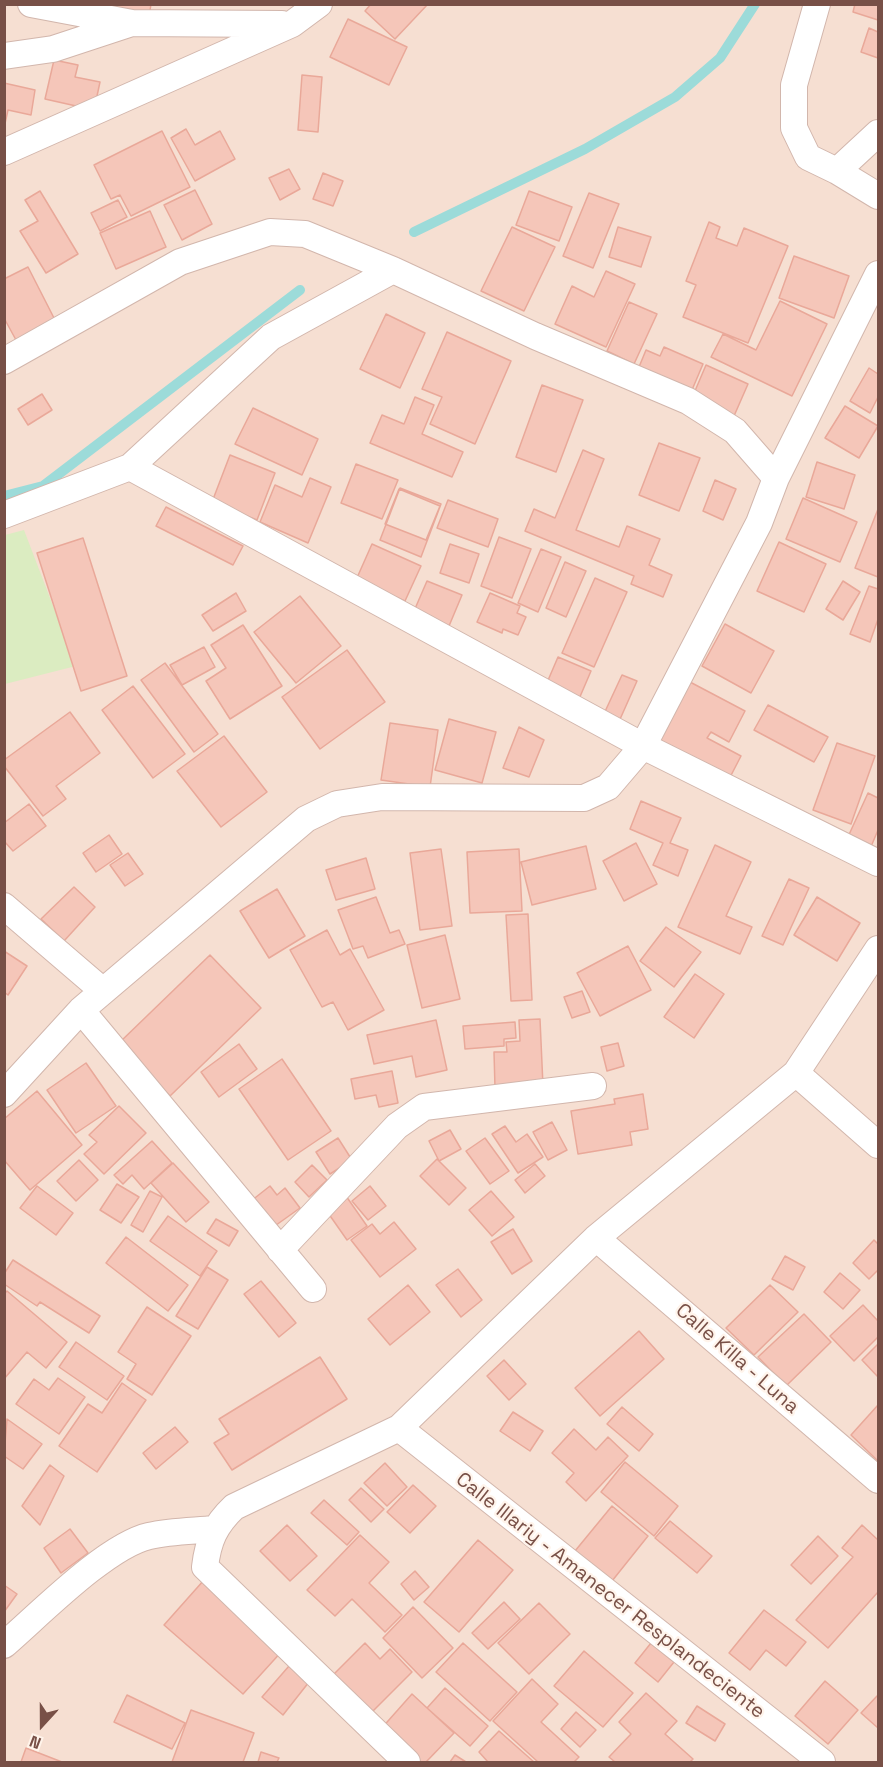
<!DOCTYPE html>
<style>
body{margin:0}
#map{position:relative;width:883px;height:1767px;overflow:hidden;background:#feefe4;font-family:"Space Grotesk",sans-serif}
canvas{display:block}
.frame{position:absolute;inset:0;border:6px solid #785047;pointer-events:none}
.north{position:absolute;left:12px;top:1695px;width:60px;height:60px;-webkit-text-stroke:4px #fff4eb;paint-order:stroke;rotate:201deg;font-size:16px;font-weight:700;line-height:24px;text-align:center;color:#785047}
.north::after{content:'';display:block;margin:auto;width:21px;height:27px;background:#785047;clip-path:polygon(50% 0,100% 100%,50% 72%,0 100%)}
</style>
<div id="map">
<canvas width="883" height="1767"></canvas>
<div class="frame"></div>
<div class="north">N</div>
</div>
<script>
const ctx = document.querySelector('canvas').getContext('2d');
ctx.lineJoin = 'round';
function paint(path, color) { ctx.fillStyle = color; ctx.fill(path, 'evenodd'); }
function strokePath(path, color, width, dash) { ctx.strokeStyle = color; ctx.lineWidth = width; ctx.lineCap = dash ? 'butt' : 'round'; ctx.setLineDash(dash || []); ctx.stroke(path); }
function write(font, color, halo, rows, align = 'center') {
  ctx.font = font + ' "Space Grotesk",sans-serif'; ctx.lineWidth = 4.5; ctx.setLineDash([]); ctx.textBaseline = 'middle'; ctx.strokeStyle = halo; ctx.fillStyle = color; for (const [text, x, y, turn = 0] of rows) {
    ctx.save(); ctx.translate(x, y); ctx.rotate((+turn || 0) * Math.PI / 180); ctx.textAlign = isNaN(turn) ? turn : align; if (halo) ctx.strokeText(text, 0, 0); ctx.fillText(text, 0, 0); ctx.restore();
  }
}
const residential = new Path2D(`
 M5,5H878V1762H5Z`);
const green = new Path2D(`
 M24,530L76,666L5,684V535Z`);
const stream = new Path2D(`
 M414,232L585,149L675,97L720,58L755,4
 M4,496L43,486L300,290`);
const building = new Path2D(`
 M109,4H151L149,17L109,12Z
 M371,4H428L395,39L365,11Z
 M855,4H878V20L853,12Z
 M348,19L407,47L389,85L330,57Z
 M869,28L878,32V58L861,52Z
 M54,60L78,65L75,77L100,82L94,110L45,99Z
 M302,75L322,77L318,132L298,130Z
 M4,83L35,90L31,115L8,110L4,128Z
 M186,129L195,145L220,131L235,159L195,181L171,138Z
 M162,131L190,187L131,216L120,195L111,199L94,165Z
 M289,169L300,189L280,200L269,178Z
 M323,173L343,181L333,206L313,199Z
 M195,190L212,224L182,240L164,205Z
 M40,191L78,254L46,273L20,231L38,221L25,200Z
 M529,191L572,207L559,241L516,225Z
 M589,193L619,204L593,268L563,256Z
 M118,200L127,217L100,231L91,213Z
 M150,211L166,247L116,269L100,233Z
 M709,222L720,227L716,238L737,246L744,228L788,246L748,343L683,317L696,285L686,281Z
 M512,227L555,247L524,311L481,291Z
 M618,227L651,237L641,267L609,257Z
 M794,256L849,276L834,318L779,298Z
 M28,267L55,320L16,340L4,318V279Z
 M606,271L635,284L606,347L555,324L572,286L594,297Z
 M780,301L827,324L792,396L711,357L723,334L756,350Z
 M629,302L657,314L634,364L607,351Z
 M386,314L425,333L400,388L360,369Z
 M447,332L511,361L475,444L430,424L442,397L422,389Z
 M664,347L703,364L689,397L639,367L646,350L660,356Z
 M706,365L748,384L734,416L692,398Z
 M869,368L878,374V397L870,413L850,401Z
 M542,385L583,400L556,472L516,457Z
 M42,394L52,410L28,425L18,409Z
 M415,397L434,405L422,434L463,452L452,477L370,443L382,415L404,424Z
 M845,406L878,426L859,458L825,438Z
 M253,408L318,439L302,475L235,444Z
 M659,443L700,458L679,511L639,495Z
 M583,450L604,459L576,530L619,547L627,526L660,539L649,565L672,575L663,597L631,584L634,576L525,531L534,509L555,518Z
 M230,455L275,473L257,520L212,502Z
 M817,462L855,475L844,509L806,497Z
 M356,464L398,480L382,519L341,503Z
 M310,478L331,487L308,543L260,522L275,485L302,497Z
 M715,480L736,489L723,520L703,511Z
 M400,488L441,504L421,557L380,540Z
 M399,489L440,506L426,540L385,524Z
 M803,498L857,522L840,562L786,539Z
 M448,500L498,519L488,547L437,528Z
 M166,507L243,546L233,565L156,526Z
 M878,509V577L855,568Z
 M499,537L531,549L512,598L481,586Z
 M83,538L127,676L81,691L37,553Z
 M779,542L826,564L804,612L757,591Z
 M372,544L421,566L405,601L356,580Z
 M450,544L479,554L469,583L440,573Z
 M541,549L561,557L538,612L518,603Z
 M565,562L586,571L566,617L546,608Z
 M595,578L627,592L594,667L562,653Z
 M427,581L462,595L449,626L414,611Z
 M843,581L860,592L843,620L826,609Z
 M869,586L878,589V619L870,642L850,634Z
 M236,593L246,611L213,631L202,615Z
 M490,593L520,606L517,613L526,617L518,635L503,629L502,633L477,622Z
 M300,596L341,646L296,683L254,632Z
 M725,624L774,651L751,693L702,666Z
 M243,625L282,686L230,719L206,681L226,668L211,645Z
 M204,647L215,667L182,685L170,665Z
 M347,650L385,702L320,749L282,697Z
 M558,657L591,671L579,699L546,685Z
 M165,663L218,734L194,752L141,680Z
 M622,675L637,681L617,726L602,718Z
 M690,682L745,711L729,742L711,732L707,738L741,756L726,785L655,747Z
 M133,686L185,754L153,778L102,710Z
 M768,705L828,737L814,762L754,730Z
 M70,712L100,753L56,786L66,799L43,816L4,766V760Z
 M449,719L496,732L482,783L435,770Z
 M390,723L438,730L430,787L381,780Z
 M519,727L544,740L529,777L503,768Z
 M224,736L267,792L221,827L177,771Z
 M837,743L875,756L851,824L813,810Z
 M868,793L878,798V830L870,849L847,839Z
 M641,801L681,818L670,843L688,850L678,876L653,865L663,843L630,829Z
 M29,804L46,826L13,851L4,841V823Z
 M109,835L122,854L96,872L83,853Z
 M636,843L657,884L624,901L603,861Z
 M715,845L751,862L726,916L752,927L740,954L678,927Z
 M586,846L596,889L532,905L521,862Z
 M441,849L452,926L420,930L410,853Z
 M519,849L522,911L470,913L467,852Z
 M128,853L143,874L125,886L110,865Z
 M366,858L375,889L336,900L326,870Z
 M789,879L809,888L783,945L762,936Z
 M74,887L95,907L64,941L41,919Z
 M277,889L305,936L269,958L240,911Z
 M376,897L390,933L399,930L405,944L368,958L363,946L353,949L338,910Z
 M817,897L860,923L837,961L794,935Z
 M528,914L532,1000L511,1001L506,915Z
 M666,927L701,952L674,987L640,961Z
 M327,930L340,955L350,949L384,1010L348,1030L333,1002L322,1007L290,950Z
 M445,935L460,999L422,1008L407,945Z
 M628,946L651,990L600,1016L577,973Z
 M4,951L27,966L8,995L4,992Z
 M210,955L261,1008L170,1096L119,1043Z
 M695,974L724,994L694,1038L664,1017Z
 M582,991L590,1012L572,1018L564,997Z
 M540,1019L543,1086L495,1088L494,1052H507L506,1042L520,1041L519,1020Z
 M436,1020L447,1070L416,1077L412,1056L374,1064L367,1035Z
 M515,1022L516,1038L504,1039V1046L465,1049L463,1026Z
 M618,1043L624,1066L607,1071L601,1047Z
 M239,1044L257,1069L219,1097L201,1072Z
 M282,1059L331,1131L288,1160L239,1089Z
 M86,1063L116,1106L76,1133L47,1090Z
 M392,1071L398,1103L379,1107L376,1095L355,1099L351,1079Z
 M37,1091L82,1145L30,1190L4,1160V1119Z
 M643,1094L648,1129L630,1132L632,1145L578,1154L571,1111L615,1104L614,1099Z
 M119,1106L146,1133L104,1174L84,1154L97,1142L89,1135Z
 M552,1122L567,1150L548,1160L533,1132Z
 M505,1126L516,1142L527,1134L543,1157L518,1173L492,1134Z
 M450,1130L461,1149L439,1161L429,1141Z
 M338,1138L352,1160L330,1174L316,1152Z
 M485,1138L509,1171L490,1184L466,1151Z
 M152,1141L172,1163L144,1189L132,1175L123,1184L114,1175Z
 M437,1159L466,1188L449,1205L420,1176Z
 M79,1160L98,1180L76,1201L57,1181Z
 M173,1163L209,1202L186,1222L151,1183Z
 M535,1164L545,1176L525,1193L515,1180Z
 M312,1165L327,1180L309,1197L295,1182Z
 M117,1184L139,1197L121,1223L100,1210Z
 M37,1186L73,1213L56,1235L20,1208Z
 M270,1186L277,1195L285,1188L300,1208L272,1228L251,1201Z
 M370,1186L386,1206L368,1220L352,1201Z
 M150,1191L162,1197L143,1232L131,1225Z
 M491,1191L514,1217L492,1236L469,1210Z
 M346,1196L367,1226L347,1240L326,1210Z
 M168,1216L217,1251L200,1276L150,1241Z
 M216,1219L238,1231L229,1246L207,1233Z
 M394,1222L416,1249L380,1277L351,1240L372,1224L380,1234Z
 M513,1229L532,1261L512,1274L491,1242Z
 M126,1237L188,1285L168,1311L106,1263Z
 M874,1240L878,1244V1270L869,1279L853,1263Z
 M785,1256L805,1267L793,1290L772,1279Z
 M13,1260L100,1316L89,1333L40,1302L37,1306L4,1284V1274Z
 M207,1267L228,1280L198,1329L176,1316Z
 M458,1269L482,1300L461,1317L436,1285Z
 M840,1273L860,1290L843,1309L824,1292Z
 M261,1281L296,1323L279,1337L244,1294Z
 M408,1285L430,1312L390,1345L368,1319Z
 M770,1285L798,1312L754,1355L726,1328Z
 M7,1291L67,1342L46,1368L27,1352L4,1379V1294Z
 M863,1305L878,1321V1337L854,1361L830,1336Z
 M147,1307L191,1336L152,1395L127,1379L136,1364L118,1352Z
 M804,1314L831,1342L786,1386L758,1357Z
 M639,1331L664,1359L600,1416L575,1388Z
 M76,1342L124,1376L107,1400L59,1367Z
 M878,1344V1377L862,1360Z
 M320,1357L347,1399L232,1470L214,1443L229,1434L219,1419Z
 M504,1360L526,1384L509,1400L487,1376Z
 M58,1378L85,1397L59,1434L16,1404L34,1379L49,1390Z
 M122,1383L146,1400L97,1472L59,1446L88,1404L102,1413Z
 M878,1405V1461L851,1435Z
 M622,1407L653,1434L639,1451L607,1424Z
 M513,1412L543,1431L530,1451L500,1431Z
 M7,1419L42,1444L23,1469L4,1456Z
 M175,1427L188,1442L156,1469L143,1453Z
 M574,1429L596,1450L608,1437L628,1456L586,1501L566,1482L574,1473L552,1453Z
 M625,1462L678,1506L654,1536L601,1492Z
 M385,1463L407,1487L387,1506L364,1483Z
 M50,1465L64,1476L40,1525L22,1506Z
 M413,1485L436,1506L410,1533L387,1512Z
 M361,1488L384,1509L371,1522L349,1500Z
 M324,1500L359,1532L347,1545L311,1513Z
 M612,1506L648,1536L612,1581L575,1551Z
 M670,1521L712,1556L697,1573L655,1538Z
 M287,1525L317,1556L290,1581L260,1551Z
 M862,1525L878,1540V1592L828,1648L796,1620L853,1557L842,1548Z
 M70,1529L88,1553L61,1573L44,1548Z
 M360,1535L389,1562L369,1583L402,1615L385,1632L352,1599L335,1616L307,1590Z
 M818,1536L838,1556L811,1584L791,1565Z
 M478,1540L513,1570L459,1632L424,1602Z
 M415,1571L429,1587L414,1600L401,1584Z
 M204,1580L283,1650L243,1694L164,1625Z
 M4,1585L17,1594L4,1612Z
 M504,1602L520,1619L488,1649L472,1633Z
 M539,1603L570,1634L529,1674L498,1643Z
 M413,1607L453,1648L422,1678L383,1638Z
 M764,1610L806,1642L786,1666L766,1650L750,1670L729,1653Z
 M365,1643L380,1659L390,1649L412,1672L365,1719L327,1681Z
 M463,1643L517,1692L490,1721L436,1672Z
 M651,1643L674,1662L658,1682L635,1663Z
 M584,1651L633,1693L603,1727L554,1686Z
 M289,1666L309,1682L283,1715L262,1697Z
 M532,1679L558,1704L541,1722L579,1757L574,1762H538L493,1721Z
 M825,1681L858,1710L828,1744L795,1716Z
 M445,1688L488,1726L470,1746L427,1708Z
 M646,1693L677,1721L665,1734L693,1759L690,1762H615L609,1757L631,1734L619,1722Z
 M412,1694L454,1733L426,1762H415L380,1730Z
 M127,1695L185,1723L172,1749L114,1722Z
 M877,1696L878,1697V1728L861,1713Z
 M697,1706L725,1724L715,1741L686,1723Z
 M191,1710L254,1733L243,1762H172Z
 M576,1712L596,1730L580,1747L561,1729Z
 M499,1731L534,1762H488L479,1752Z
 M26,1748L62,1762H21Z
 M261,1752L279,1758L277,1762H258Z
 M455,1755L466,1762H450Z`);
const street = new Path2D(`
 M31,4L132,23L282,24
 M817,4L794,85V128L808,157L837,171
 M4,56L53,49L129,24
 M878,133L837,171L878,196
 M4,152L292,24L319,4
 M4,361L180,262L270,232L305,234L393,270L535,336L688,401L735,431L776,478L759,523L643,746L608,787L584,798L382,797L337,804L306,819L81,1010L4,1094
 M130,467L643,746L878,863
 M776,478L878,274
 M4,515L130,467L271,337L393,270
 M4,906L103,991
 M81,1010L313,1289
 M796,1073L878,1145
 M596,1238L878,1480
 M280,1250L397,1126L424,1107L593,1086
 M399,1428L822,1762
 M4,1645C39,1615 106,1546 149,1536C170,1531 193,1531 214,1529
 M407,1762L205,1567C208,1541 215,1525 234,1507L399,1428L596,1238L796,1073L878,949`);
const streetNames = [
 ["Calle Killa - Luna",737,1359,41],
 ["Calle Illariy - Amanecer Resplandeciente",610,1596,38]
];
paint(residential, '#f6dfd2');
paint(green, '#dbecc1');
strokePath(stream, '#9cdbd9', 10);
paint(building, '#f5c6b9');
strokePath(building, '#e9a899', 1.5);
strokePath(street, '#d2b6ac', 28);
strokePath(street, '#fff', 26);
write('20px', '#785047', '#fff4eb', streetNames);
</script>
